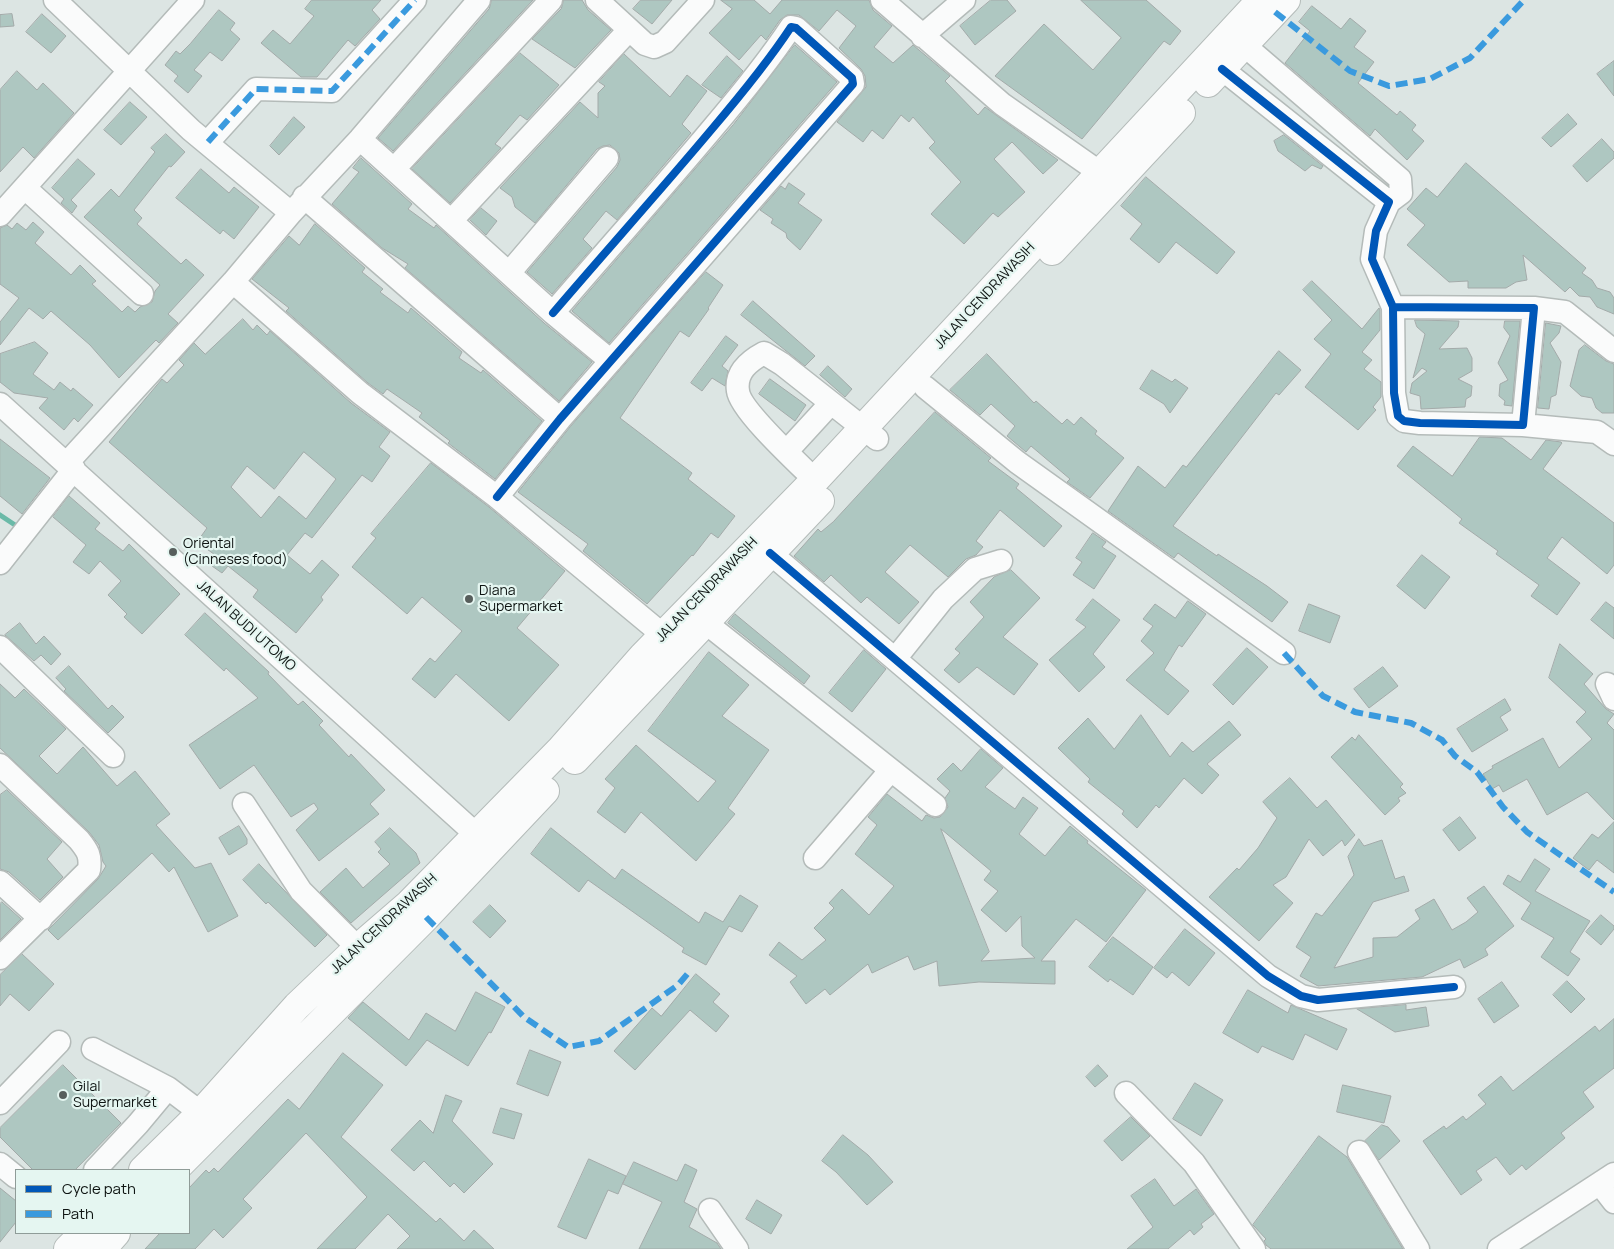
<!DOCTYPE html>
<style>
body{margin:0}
#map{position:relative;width:1614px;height:1249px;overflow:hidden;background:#dce5e3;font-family:Manrope,sans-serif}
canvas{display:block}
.legend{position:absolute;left:15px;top:1169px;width:175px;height:65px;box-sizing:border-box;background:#e5f6f1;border:1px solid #8f9c98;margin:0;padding:6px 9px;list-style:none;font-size:15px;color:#0f1513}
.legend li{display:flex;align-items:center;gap:10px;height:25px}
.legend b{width:25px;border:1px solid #8f9c98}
</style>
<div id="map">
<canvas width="1614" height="1249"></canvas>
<ul class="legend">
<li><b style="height:6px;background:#0057b8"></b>Cycle path</li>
<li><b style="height:6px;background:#3a9ade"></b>Path</li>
</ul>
</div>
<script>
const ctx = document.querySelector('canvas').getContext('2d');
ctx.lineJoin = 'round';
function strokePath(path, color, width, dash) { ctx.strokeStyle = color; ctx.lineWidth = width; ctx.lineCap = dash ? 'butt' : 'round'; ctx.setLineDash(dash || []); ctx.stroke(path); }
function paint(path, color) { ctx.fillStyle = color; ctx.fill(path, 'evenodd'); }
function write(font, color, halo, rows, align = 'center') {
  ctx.font = font + ' Manrope,sans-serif'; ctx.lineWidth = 4.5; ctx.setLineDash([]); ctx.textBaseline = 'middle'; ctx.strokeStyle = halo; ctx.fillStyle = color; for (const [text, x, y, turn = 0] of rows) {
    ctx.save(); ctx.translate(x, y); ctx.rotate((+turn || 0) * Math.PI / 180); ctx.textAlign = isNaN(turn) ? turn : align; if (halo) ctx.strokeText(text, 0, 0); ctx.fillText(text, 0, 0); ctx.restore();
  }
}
const stream = new Path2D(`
 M0,515L15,525`);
const building = new Path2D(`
 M312,0H381L372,10L380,19L355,46L348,40L317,77H301L261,43L273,30L290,44L314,16L305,9Z
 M492,0H533L393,151L378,138L489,9Z
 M564,0H582L588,10L611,30L575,68L532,39L561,9Z
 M641,0H672L652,24L633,9Z
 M721,0H754L770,14L782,0H869L873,10L892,26L874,47L893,63L913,45L950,76L945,81L978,115L985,107L1058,160L1043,174L1012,142L994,159L1025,192L998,217L993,213L964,244L931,214L961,182L929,148L935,142L913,117L909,122L901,115L883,139L872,130L863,142L837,122L866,87L865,76L861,69L839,48L856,26L837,10L819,31L799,15H787L780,20L766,40L761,35L739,60L709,33L732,9Z
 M991,0H1007L1016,11L975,45L960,26Z
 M1081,0H1146L1181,31L1170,45L1164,41L1082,139L995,76L1044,24L1093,70L1121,38Z
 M1312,6L1341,29L1350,18L1366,31L1354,47L1374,62L1358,83L1397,115L1400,111L1416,125L1412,130L1424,141L1407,160L1375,129L1370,136L1285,63L1310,31L1299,22Z
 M219,10L235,23L230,30L240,39L222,61L210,52L194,70L202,76L188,93L174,81L178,76L165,65L176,51L180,54L190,44Z
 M12,14L14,26L0,27V15Z
 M42,14L66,36L51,53L26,32Z
 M795,45L837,82L609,343L572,311L733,125Z
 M520,53L559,85L527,120L520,115L495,144L501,148L450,203L412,169Z
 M624,54L670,97L687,75L707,91L682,124L691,133L617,220L606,211L583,239L592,248L552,294L527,272L617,167L620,160L619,153L610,145L603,146L597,149L535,223L515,207L512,197L500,188L580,102L598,118V93L605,86L599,82Z
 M727,56L743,71L721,98L702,85Z
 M1614,61V96L1597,74Z
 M17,71L37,90L43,83L74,113L34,158L23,147L0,172V90Z
 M130,102L147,117L121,145L104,130Z
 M1568,114L1577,124L1551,147L1542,138Z
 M294,117L305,127L279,155L270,146Z
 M166,134L185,152L171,167L169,166L134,210L142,218L137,224L181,264L186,259L204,275L168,314L178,323L159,343L156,340L119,378L90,345L51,311L43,319L29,308L0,345V322L19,298L0,284V228L7,225L12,229L17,223L26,230L33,222L44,232L35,243L71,275L80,265L96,281L92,284L122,312L128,306L135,312L140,307L152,302L155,291L160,285L84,217L111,189L119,197L155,152L151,148Z
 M1284,135L1323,166L1321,169L1312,165L1305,171L1278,151L1274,141Z
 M1602,139L1614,152V158L1587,182L1573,166Z
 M361,158L412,204L408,209L434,228L436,225L544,323L592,362L559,401L405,268L408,264L382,248L332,204L359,172L353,168Z
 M78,159L95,174L71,200L77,206L72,213L61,203L64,199L52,188Z
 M1466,163L1586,268L1582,273L1592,280L1597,288L1610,292L1614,298V314L1597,307L1590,297L1579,296L1570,287L1565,292L1523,255L1527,280L1516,282L1506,288H1468V281L1449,282L1407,245L1425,225L1407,209L1426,188L1437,197Z
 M201,169L229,193L234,187L259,207L234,239L223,230L220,234L176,198Z
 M1146,177L1235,252L1217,274L1176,242L1159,263L1130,239L1142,224L1121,206Z
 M789,183L805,194L798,203L822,220L800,250L787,238L786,233L771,223L773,219L760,210L781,186L785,189Z
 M481,208L497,221L486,235L470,220Z
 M315,224L365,268L362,272L383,289L380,292L408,313L411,308L462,352L459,358L481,373L483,370L542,421L495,479L448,443L450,441L419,417L422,413L387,389L383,394L368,383L286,311L289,308L252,279L289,236L299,245Z
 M706,272L723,285L708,308L709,309L689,337L680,331L620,418L692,473L688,479L735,516L718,538L711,533L693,556L692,555L647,604L583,551L588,544L518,492L570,427Z
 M1312,281L1362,329L1379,308L1380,310V330L1362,352L1372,360L1364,369L1381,382V397L1373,407L1376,410L1358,430L1305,387L1331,354L1314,339L1332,320L1303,290Z
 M753,301L815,356L805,366L741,315Z
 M243,319L253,330L257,325L267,335L270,331L351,403L390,432L379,447L390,456L372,482L362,475L312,538L305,533L287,555L310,574L322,560L339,575L321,597L323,600L296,633L253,597L258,590L228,566L222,573L212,566L218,557L197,542L207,528L109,442L162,379L167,383L184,365L179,360L194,343L205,354ZM304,452L336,479L306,519L279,496L261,518L231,487L247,466L274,489Z
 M1415,320L1459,321L1458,327L1439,349L1467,348L1472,358V371L1458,379L1472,386L1471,396L1466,399L1465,407L1421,409L1420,396L1410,393L1412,383L1427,371L1422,368L1413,378L1425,334L1417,327Z
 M1505,321H1520L1512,406L1504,405L1505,401L1499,396L1500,384L1508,380L1498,363L1510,336L1504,328Z
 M1546,323L1561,326L1559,333L1550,343L1561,362L1556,395L1551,397L1549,409L1538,408Z
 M726,336L738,345L722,366L728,371L725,386L712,378L702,391L691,383Z
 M35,342L48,353L33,374L54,390L60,382L71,391L73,388L93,405L78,422L74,418L64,430L39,408L48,398L14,393L0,382V354Z
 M1585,345L1606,361L1614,364V413H1602L1596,408L1592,398L1581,396L1570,386L1579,350Z
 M1279,351L1301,370L1279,395L1276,393L1173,526L1217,556L1218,554L1267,586L1288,602L1272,622L1178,553L1174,558L1108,511L1138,466L1165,488L1183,465L1186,467Z
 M987,354L1034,403L1036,401L1062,424L1067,419L1074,425L1081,417L1097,431L1095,434L1124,458L1090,498L1067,482L1070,479L1031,446L1026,452L1007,436L1015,426L991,404L980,415L950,390Z
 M828,366L852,389L845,397L820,375Z
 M1152,370L1172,382L1175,379L1188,388L1170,413L1164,404L1140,389Z
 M770,379L806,405L795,421L759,394Z
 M935,412L991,458L988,461L1019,484L1016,488L1062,526L1044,547L1000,510L976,541L983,547L976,555L966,559L948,577L910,545L885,572L919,602L899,624L867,597L861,603L831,575L824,582L794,556L818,529L821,532L833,522Z
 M1480,437L1502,438L1531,460L1546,440L1561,442L1562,443L1543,469L1614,523V565L1607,574L1562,537L1547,558L1580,583L1557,615L1531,596L1539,585L1496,554L1498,551L1459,523L1462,519L1397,466L1413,446L1452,476Z
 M0,439L50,478L22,514L0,496Z
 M431,463L489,507L565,571L517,628L559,665L509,721L456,674L435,698L412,679L430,658L435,662L462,631L422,597L407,614L352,567L376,538L371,534Z
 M69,496L100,523L95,529L123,551L129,544L180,594L142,634L124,617L127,614L108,595L121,581L100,561L89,574L73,562L86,545L53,517Z
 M1093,533L1106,542L1102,547L1116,556L1094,589L1073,575L1082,562L1076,558Z
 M1422,555L1450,577L1425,609L1397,586Z
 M1011,570L1040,598L1003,637L1038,664L1014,695L977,667L959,683L944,670L960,653L955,649L984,617L970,602L994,577Z
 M1093,599L1120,620L1093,654L1105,667L1079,692L1049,660L1086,627L1076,620Z
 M1188,601L1206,614L1182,647L1179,645L1164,670L1189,691L1168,715L1126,680L1154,653L1141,641L1153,626L1143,619L1155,604L1175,618Z
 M1606,602L1614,608V639L1591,620Z
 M1309,604L1340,616L1330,643L1299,631Z
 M205,613L269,672L268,674L298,705L303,701L323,721L319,725L349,757L351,754L385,790L370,804L379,814L319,861L296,830L318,809L314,803L291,817L254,765L220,789L189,745L258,698L226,668L224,671L185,635Z
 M735,614L810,676L804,684L728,623Z
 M20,623L36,644L44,636L61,654L51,665L41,655L34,661L5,635Z
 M1560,644L1593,674L1584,684L1606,709L1614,714L1607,723L1614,730V820L1587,792L1547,815L1527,779L1503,792L1499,785L1492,789L1483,774L1493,768L1492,766L1543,738L1559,768L1592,739L1576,722L1586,712L1549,678Z
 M1247,648L1268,667L1233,705L1213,685Z
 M864,650L886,669L852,712L829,693Z
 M709,652L749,685L722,716L769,750L728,808L735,814L696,861L641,812L625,833L597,812L615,788L605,779L636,745L698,802L716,781L648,731Z
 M69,666L108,709L112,705L124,717L108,733L64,691L66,689L56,678Z
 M1383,667L1398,686L1369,708L1354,689Z
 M0,684L15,698L24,689L66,729L39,756L57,774L83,747L117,786L135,771L170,814L156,825L195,868L211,863L238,916L208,932L174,867L169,872L152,853L58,940L48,930L98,879L106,866L103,862L99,845L89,832L0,748Z
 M1505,699L1511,710L1500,717L1508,730L1472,752L1457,729Z
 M1141,715L1170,757L1182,742L1193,752L1229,721L1241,735L1207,764L1219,775L1202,794L1184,778L1159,808L1156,805L1137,828L1122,814L1124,811L1088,782L1090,779L1058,748L1088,718L1114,749Z
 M1359,735L1403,784L1400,787L1406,793L1398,798L1400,801L1385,815L1331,757L1352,737L1355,740Z
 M981,749L1003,768L985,787L1015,809L1023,797L1038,808L1019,834L1045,856L1070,826L1088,841L1087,843L1146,890L1106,942L1076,919L1041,961H1055V984L979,982L939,986L937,961L914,970L908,956L872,973L868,964L830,995L825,989L806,1004L790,982L797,976L769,955L779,942L802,960L826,940L814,928L834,908L829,903L842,889L869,915L894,886L855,854L877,825L868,817L887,794L922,821L926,815L934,818L940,817L948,807L945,798L950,791L937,779L953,763L961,771ZM941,829L991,871L984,880L998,891L981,910L1006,932L1021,916L1022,946L1035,958L981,961L989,952Z
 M1290,778L1317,808L1326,800L1355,835L1345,846L1342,840L1323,856L1309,839L1286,877L1273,885L1293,903L1259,941L1209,897L1237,868L1239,870L1258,848L1277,818L1263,802Z
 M7,790L62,842L47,859L63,877L40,900L9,872L0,869V795Z
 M1460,817L1476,838L1459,851L1443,830Z
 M1614,822V873L1597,860L1589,870L1573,858L1592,834L1598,838Z
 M239,826L247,839V844L229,855L219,838Z
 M390,828L416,853L420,863L351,923L320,892L346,868L363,888L390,864L378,852L381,849L375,842Z
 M551,828L615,879L622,869L699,923L705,912L723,922L740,895L758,906L742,932L729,926L706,965L682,952L684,948L588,880L579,892L531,854Z
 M1359,839L1364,846L1382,840L1395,879L1404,876L1409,891L1373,902L1334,968L1373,957V938L1397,937L1420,919L1415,910L1434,899L1452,930L1466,922L1478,912L1467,898L1484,886L1514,926L1485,949L1488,955L1464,968L1460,959L1422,977L1318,986L1300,976L1311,957L1296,947L1316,913L1322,916L1354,875L1348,857Z
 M1535,859L1550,869L1535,891L1590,921L1570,952L1580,959L1568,976L1541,957L1554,938L1521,919L1531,903L1503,884L1508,875L1520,882Z
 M259,864L327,935L315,947L268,902L266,904L243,880Z
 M2,902L21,919L0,940V904Z
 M490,905L506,921L490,938L473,922Z
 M1601,915L1614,926V929L1601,945L1586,932Z
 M1185,929L1215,953L1189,986L1172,972L1167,978L1154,968Z
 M1113,937L1153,967L1133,995L1110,979L1108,982L1089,967Z
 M22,954L54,984L29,1011L10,994L0,1006V975Z
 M696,974L720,994L713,1002L729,1016L716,1032L690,1010L635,1070L614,1051L652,1008L661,1016Z
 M1567,981L1585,999L1571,1013L1553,995Z
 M1502,982L1519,1006L1494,1023L1478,999Z
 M1248,990L1288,1013L1291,1005L1347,1029L1337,1050L1305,1034L1293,1060L1262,1046L1258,1053L1223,1033Z
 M476,992L505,1007L491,1033L489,1032L468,1066L427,1040L406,1066L348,1018L363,1002L409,1040L426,1013L455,1031Z
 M1406,1005V1010L1426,1007L1429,1026L1395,1032L1357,1009Z
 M1614,1019V1068L1583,1092L1594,1107L1561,1133L1565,1138L1526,1170L1522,1165L1510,1175L1496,1157L1476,1171L1482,1180L1461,1195L1423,1141L1444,1126L1446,1129L1463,1116L1466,1120L1486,1104L1478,1095L1501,1076L1513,1091L1595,1026L1599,1031Z
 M530,1050L561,1062L548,1096L517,1084Z
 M343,1053L383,1085L341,1137L436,1222L440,1218L464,1241L474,1230L494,1249H397L410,1236L388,1214L355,1249H317L367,1197L306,1133L243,1199L252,1208L223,1238L214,1229L195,1249H145L160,1233H189V1188L206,1170L209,1173L214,1168L218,1172L288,1099L299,1109Z
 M63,1065L121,1123L75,1170H33L0,1137V1128Z
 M1098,1065L1108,1076L1095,1087L1086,1077Z
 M1195,1083L1223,1100L1201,1136L1173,1119Z
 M1343,1085L1391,1096L1384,1123L1337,1112Z
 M446,1095L462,1101L452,1121L493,1164L464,1193L454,1183L450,1187L424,1161L414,1171L391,1150L420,1120L433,1133Z
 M501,1108L522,1114L514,1139L493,1133Z
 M1131,1117L1150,1136L1122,1161L1104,1141Z
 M1382,1125L1388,1127L1400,1141L1379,1160L1365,1141Z
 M843,1135L868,1155L893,1182L867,1205L836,1172L822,1161Z
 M1319,1136L1347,1157L1403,1249H1271L1266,1245L1264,1241L1266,1239L1253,1225Z
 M589,1159L626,1176L618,1194L608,1190L586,1239L558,1227Z
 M634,1162L677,1181L685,1164L697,1170L684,1202L697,1209L689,1227L717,1243L721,1249H639L662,1202L623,1184Z
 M1155,1179L1174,1206L1196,1189L1214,1214L1201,1224L1203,1227L1194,1235L1190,1230L1168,1249H1127L1153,1227L1131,1196Z
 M0,1188L16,1201V1222L0,1242Z
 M757,1200L782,1215L771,1234L746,1219Z`);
const minor = new Path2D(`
 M55,0L191,130L291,213
 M597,0L645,44L654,47L665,42L703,0
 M882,0L1002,104L1099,172
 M922,36L964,0
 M1244,45L1400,179L1401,193L1389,202
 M1222,69L1389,202L1376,231L1372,259L1393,307L1394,393L1398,416L1404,421L1420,423L1523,425L1534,308L1393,307
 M360,139L553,313L611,361
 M208,142L256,89L332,91L415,0
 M394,169L551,0
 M25,188L142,294
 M304,197L560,419
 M0,215L193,0
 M451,221L629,30
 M509,273L607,158
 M233,282L360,393L497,497L663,635
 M1534,308L1565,312L1614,351
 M925,387L1017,462L1284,653
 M0,404L489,846
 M1523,425L1597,432L1614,444
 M787,451L831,403
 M67,463L233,282L291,213L360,139L479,0
 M815,480C799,464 740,410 738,391C735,372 749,361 764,353L782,364L877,439
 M497,497L560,419L853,84L852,78L796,28L791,27C768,62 740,96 712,129C660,191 606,251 553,313
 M770,553L1268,976L1301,996L1318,1000L1454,987
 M0,563L74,469
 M706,623L935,805
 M0,647L113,756
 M895,659L943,599L975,569L1001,561
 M1607,684L1614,699
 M0,765L79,840C88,851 91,856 89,870L0,958
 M244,804L301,891L358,948
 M815,858L891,770
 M0,882L41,919
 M93,1049L168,1088
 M1126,1093L1194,1163L1254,1249
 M0,1103L59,1042
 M1359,1152L1418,1249
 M0,1164L16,1177
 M95,1170L138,1124L168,1088L201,1113
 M1600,1184L1614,1202
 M710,1210L737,1249
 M1499,1249L1614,1174`);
const major = new Path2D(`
 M1208,83L1286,0
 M1052,251L1181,113
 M575,760L820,501
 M143,1170L201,1113L297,1006L358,948L409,904L561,749L643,656L815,480L1261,0
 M174,1170L426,917L545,791
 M68,1249L84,1233
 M102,1249L116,1233`);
const quiet = new Path2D(`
 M1275,12L1350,71L1389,86L1430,79L1470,58L1524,0
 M208,142L256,89L332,91L415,0
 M1284,653L1323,696L1355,712L1411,723L1442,740L1455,756L1477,772L1503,807L1527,832L1614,892
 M426,917L524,1017L568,1047L599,1041L678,985L689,972`);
const cycleway = new Path2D(`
 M1222,69L1389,202L1376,231L1372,259L1393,307L1394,393L1398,416L1404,421L1420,423L1523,425L1534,308L1393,307
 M497,497L560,419L853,84L852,78L796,28L791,27C768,62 740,96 712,129C660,191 606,251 553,313
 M770,553L1268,976L1301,996L1318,1000L1454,987`);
const markers = [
 [173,552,5,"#575e5c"],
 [469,599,5,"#575e5c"],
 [63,1095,5,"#575e5c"]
];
const streetNames = [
 ["JALAN CENDRAWASIH",985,296,-47],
 ["JALAN CENDRAWASIH",707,590,-46],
 ["JALAN BUDI UTOMO",246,626,42],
 ["JALAN CENDRAWASIH",384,924,-43]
];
const poiNames = [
 ["Oriental",183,544],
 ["(Cinneses food)",183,560],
 ["Diana",479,591],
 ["Supermarket",479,607],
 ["Gilal",73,1087],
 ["Supermarket",73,1103]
];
strokePath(stream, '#6bbaa8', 5);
paint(building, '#aec7c1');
strokePath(building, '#a3aaa9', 1);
strokePath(minor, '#b4bbb9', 25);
strokePath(major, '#b4bbb9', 30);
strokePath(minor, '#fafbfb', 22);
strokePath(major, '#fafbfb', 28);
strokePath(quiet, '#3a9ade', 6, [12, 6]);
strokePath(cycleway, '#0057b8', 8);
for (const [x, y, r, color] of markers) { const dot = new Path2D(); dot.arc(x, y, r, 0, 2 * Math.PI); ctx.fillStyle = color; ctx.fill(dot); strokePath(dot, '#e5f6f1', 2); }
write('14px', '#0f1513', '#e5f6f1', streetNames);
write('14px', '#0f1513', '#e5f6f1', poiNames, 'left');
</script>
